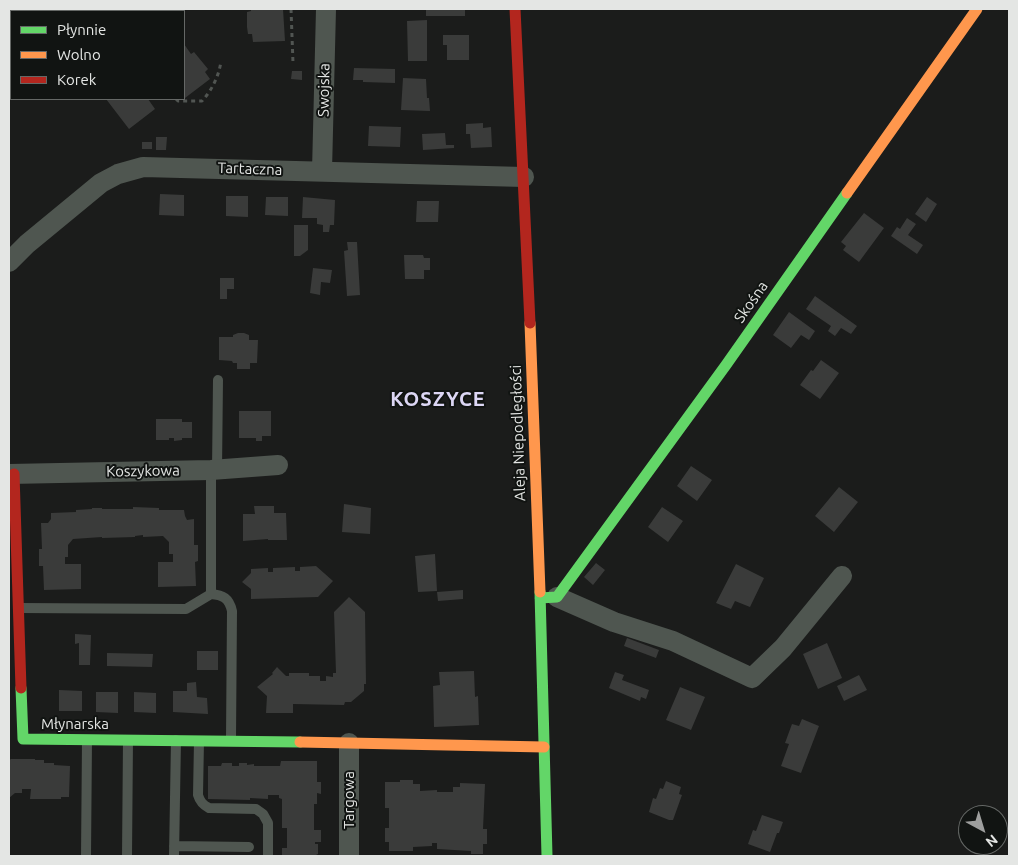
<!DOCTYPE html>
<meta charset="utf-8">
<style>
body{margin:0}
#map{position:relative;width:1018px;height:865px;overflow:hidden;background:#1b1c1b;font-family:Ubuntu,sans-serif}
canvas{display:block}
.frame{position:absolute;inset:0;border:10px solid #e4e6e4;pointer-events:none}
.legend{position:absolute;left:10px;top:10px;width:175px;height:90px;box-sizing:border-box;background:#111412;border:1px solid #656866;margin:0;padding:6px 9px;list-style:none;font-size:15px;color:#e4e6e4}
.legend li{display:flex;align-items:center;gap:10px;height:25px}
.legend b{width:25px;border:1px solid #656866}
.north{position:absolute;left:958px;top:805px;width:50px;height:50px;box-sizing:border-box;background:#111412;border:1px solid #656866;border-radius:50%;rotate:141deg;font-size:14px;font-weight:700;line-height:20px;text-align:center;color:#e4e6e4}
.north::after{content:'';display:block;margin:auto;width:18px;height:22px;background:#9e9f9e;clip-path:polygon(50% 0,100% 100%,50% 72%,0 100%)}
</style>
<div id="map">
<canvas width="1018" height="865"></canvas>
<div class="frame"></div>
<ul class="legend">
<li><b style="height:6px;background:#63d668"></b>Płynnie</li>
<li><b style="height:6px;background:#ff974d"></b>Wolno</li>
<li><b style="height:6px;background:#b3261e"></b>Korek</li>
</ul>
<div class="north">N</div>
</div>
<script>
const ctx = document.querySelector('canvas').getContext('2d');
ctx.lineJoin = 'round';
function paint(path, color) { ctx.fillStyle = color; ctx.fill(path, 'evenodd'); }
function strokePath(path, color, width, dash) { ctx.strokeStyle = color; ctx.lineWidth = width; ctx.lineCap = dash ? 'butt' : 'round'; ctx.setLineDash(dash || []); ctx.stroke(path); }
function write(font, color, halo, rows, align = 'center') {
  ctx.font = font + ' Ubuntu,sans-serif'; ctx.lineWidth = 4; ctx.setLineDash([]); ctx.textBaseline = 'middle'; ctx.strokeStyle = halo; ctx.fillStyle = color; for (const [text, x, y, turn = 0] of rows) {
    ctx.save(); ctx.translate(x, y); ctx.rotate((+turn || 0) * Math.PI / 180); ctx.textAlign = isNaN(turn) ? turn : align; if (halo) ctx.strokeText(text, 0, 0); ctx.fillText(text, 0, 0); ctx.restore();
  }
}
const building = new Path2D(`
 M123,9H160L162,11H119Z
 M251,9H283L285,41L253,42L252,34H248L247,27V12L251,11Z
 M426,9H465V16H426Z
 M427,20V61H408L407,21Z
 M443,35H469V60H447V45H443Z
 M184,44L191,54L194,52L208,69L205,72L210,79L185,98Z
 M354,68L395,69V83L363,82V80H353Z
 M292,71H302V80L291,79Z
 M403,78L426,79L427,98H429L430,111L401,110Z
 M106,99H148L155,109L129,129Z
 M483,123V128L491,127L492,147L471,148L470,134H466V124Z
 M369,126L401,127L400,147L368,146Z
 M445,133L446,145H454V148L423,150L422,134Z
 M156,137H167L166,150H156Z
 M142,142H152V149H142Z
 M160,194L184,195V216L159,215Z
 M226,196H248V217L226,216Z
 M266,197H288V216L265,215Z
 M303,197L335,200L334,225H330L329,232H323V225L317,224V218H302Z
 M927,197L937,204L926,222L915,214Z
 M417,201H439L438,222H416Z
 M864,213L884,228L859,262L843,250L846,246L841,242Z
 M907,218L916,224L908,235L923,245L917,254L891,236L897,227L900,229Z
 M294,225H308V250L300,256H294Z
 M347,242H357L360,295L347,296L344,251L348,250Z
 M404,255H423L424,258H430V270H424V279H405Z
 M313,268L332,270L330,283L321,282L320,295L310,293Z
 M220,278H234V289H227V299H220Z
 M815,296L857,326L851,334L841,328L835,336L828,331L831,326L806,309Z
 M789,312L815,331L809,340L801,335L791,348L773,335Z
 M238,333H244L249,335V340H258L257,363H250V369H237V363H233L232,361L219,360V337H233V335Z
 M821,360L839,373L820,399L800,385L811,370L813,371Z
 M239,411H271V436H262V441H256V438H239Z
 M156,419H182V422H192V438H182V440L174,441V438H169V440H156Z
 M691,466L712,480L697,501L677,486Z
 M839,487L858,502L834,532L815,516Z
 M344,504L371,508L370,534L342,532Z
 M254,506H274V513H286L287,540H268V539L243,541V514H255Z
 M133,507L159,508V510H184L185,516L187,520L194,519V545H198V561L195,562L196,586L158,587V562H173V554H169V542L163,536L143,537V535L135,536V537L102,538V537L73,539L68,545V557H65V564H81V589L44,590L43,566H39V549H42L41,523H48L51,519V513L76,512V510L92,509V508H102V509H133Z
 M662,507L683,521L668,542L648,527Z
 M435,554L437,591L418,592L415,556Z
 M596,563L605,570L593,585L584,577Z
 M736,564L764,578L750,607L735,601L731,609L716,603Z
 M316,566L333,581L318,597L251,599V589L242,582L251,573V569L268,568V572H273V568L295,567V571H300V567Z
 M463,590V599L438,601L437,592Z
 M349,597L365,612L366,684H364V691L351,702H345L344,705L293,704V713H266L267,696L257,687L273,674L272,673L277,667L286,676H289V673H309V676H320V681H326V676L333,677V673H336L334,612Z
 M75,634L91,635L90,665H79V643L75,644Z
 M627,638L659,650L656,658L624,646Z
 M827,643L842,678L818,689L803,654Z
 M197,651H218V670H197Z
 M107,653L153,654L152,667L107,666Z
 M474,671L475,697L478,696L479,725L434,727L433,686L440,685L439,672Z
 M615,672L624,675L622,680L649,690L646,699L641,697L640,701L609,688Z
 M859,675L867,690L844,701L837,686Z
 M196,682L197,697L207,698L208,714L173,712V691H187V683Z
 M680,687L705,697L691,730L666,720Z
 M59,690L82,691V711H59Z
 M96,692H118V713L96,712Z
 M134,692L156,693V713L134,712Z
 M802,719L819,726L801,773L781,766L789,744L785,743L792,724L799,726Z
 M11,759H35V760H44V763H54V765L70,766L69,797H61V799H30L31,789H22V793H15L9,798V760Z
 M281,761H317V782H321V794L317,793V804H314V830H321V842H315V844H318V854L316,855V856H282V848H287V828H282V799L279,798V795H268V799L250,798V800L208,799V766H221L222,763H232V766H239V763H247V765L254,764V766H280Z
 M400,780H413V784H420V791L437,790V792H453V787H460V783L485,784L483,829H487V844H483V854H471V851L437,849V843H432V846L413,847V851H389V842H385V828H389V808H385V782H400Z
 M666,781L681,787L679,794L682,795L673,820H669L649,812L653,798L656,799L660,788L663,789Z
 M762,815L783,822L779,833H777L770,852L748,844L753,830L756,831Z`);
const path = new Path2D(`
 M291,9L293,63
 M25,11L28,9
 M108,11L111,9
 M9,24L11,22
 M9,91L11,89
 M176,99L178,101H202C212,90 219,76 221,61`);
const lane = new Path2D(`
 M211,470V594C223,595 229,598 232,611L231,738
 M217,470L218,380
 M19,608L186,609L211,594
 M199,741L198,795C200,802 203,805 209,808L256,809L263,814L268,823V856
 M174,846L249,847
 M86,856L87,740
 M127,856L128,740
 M174,856L176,740`);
const street = new Path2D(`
 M68,11L71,9
 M9,60L11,58
 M322,171L326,9
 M9,262L27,244L101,183L118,174L143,167L524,177
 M9,474L211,470L278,465
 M557,597L614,622L673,641L752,678L783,648L842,576
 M349,856V743`);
const fast = new Path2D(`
 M540,592L547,856
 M540,598L557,597L726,365L847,193
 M21,688L23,739L300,742`);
const slow = new Path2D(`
 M847,193L977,9
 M530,323L540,592
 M300,742L544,747`);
const jam = new Path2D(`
 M515,9L530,323
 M14,474L21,688`);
const streetNames = [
 ["Swojska",324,90,-89],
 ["Tartaczna",250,169,2],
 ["Skośna",751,302,-55],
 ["Aleja Niepodległości",518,433,-92],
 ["Koszykowa",143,471,-1],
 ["Młynarska",75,724],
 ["Targowa",349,800,-90]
];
const districtNames = [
 ["KOSZYCE",438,399]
];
paint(building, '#3a3b3a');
strokePath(path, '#515552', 3, [4, 4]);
strokePath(lane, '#4f5650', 10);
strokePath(street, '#4f5650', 20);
strokePath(fast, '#63d668', 11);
strokePath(slow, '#ff974d', 11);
strokePath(jam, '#b3261e', 11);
write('15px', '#e4e6e4', '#111412', streetNames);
ctx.letterSpacing = '1px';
write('bold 20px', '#dcd6f4', '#111412', districtNames);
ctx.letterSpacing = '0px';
</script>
